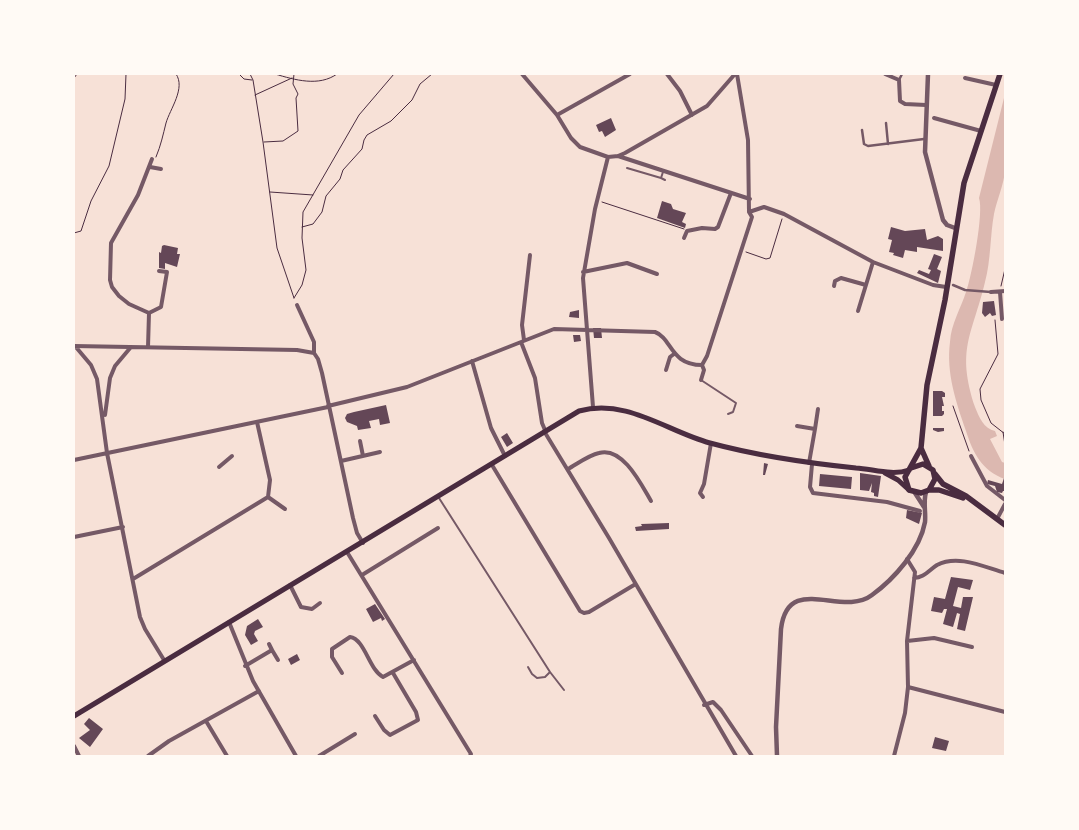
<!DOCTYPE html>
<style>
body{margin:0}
#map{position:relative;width:1079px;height:830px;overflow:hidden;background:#f7e1d7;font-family:Karla,sans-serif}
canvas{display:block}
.frame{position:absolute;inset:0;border:75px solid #fffaf5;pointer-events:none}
</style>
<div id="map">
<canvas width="1079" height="830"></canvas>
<div class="frame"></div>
</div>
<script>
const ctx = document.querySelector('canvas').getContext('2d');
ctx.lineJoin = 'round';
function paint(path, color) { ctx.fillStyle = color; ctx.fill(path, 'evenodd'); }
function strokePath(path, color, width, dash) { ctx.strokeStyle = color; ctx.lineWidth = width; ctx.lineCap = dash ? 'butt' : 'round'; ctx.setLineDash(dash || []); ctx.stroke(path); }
const water = new Path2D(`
 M1005,94C1005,119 1008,145 1005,170C1004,185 997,199 994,214C990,236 991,260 985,282C972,336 956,349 975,407C979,417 984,429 995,431L997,436L990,439L1002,462L1005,463V479C982,471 973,453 966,431C956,402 946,373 950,342C951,324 961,308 966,292C972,275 984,212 979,198Z`);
const building = new Path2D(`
 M611,118L616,130L605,137L602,131L599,132L596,125Z
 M662,201L671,204L673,209L686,213L682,222L686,224L685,228L657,218Z
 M891,227L905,231L925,229L927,240L938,236L943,239V251L917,247V252L905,250L903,258L893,255L894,253L889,252L892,240L888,239Z
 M164,245L178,248L177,254H180L177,267L165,263V269L159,268V252L161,253L162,246Z
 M934,254L942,257L937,269L941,271L938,283L917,273L919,270L929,274L931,270L928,269Z
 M994,301L996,315L992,316L990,313L985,317L982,313L983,302Z
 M579,310V318L569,317L570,312Z
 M593,328H601L602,338H594Z
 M573,335H580L581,341L574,342Z
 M933,391H942L945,393V397H942L944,406H942V411H944V414L942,416H933Z
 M386,405L390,423L380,425L379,419L369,421L371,428L358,430L357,426L347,422L345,418L347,414L354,412Z
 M933,428H944V431L938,432L933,430Z
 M507,433L513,443L507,447L501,437Z
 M764,463L768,464L765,475H763Z
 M860,473L881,476L878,497L874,496V493L871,492L872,483L869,491L860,490Z
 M820,474L852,477L851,489L819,486Z
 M1004,478L1005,491H1003L1002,493L997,492L995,486L987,484L988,480L1002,484Z
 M907,510L922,513L919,524L906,518Z
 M669,523V529L636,531L635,527L642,526L641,524Z
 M951,577L973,580L970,590L958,587L953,606L961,608L963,597H973L965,631L957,629L960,614L957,613L953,627L943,624L947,609H944L942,613L931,611L934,597L945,599Z
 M375,604L385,619L382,621L381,618L373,622L366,609Z
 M258,619L263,627L255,631L254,634L258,641L251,645L245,635L247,626Z
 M297,654L300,660L291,665L288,659Z
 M89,718L103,729L90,747L79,738L90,730L84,724Z
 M935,737L949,741L946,751L932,748Z`);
const path = new Path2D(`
 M239,74L244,79L252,80
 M250,74L253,80L263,142L277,248L294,298
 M275,74C295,80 319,87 337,74
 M74,78L77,74
 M255,95L292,78
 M264,142L283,141L298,131L296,98L298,94L293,84L294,74
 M156,157C161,145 163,135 166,123C170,109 186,88 176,74
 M270,192L313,195
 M602,202L684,229
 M302,227L313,224L322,212L326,196L340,179L343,170L362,149L364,140L367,135L391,121L412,100L420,84L432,74
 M74,233L81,231L91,201L109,166L125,99L126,74
 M746,252L766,259L770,258L782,219
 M1001,286L1005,269
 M294,298L302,285L306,270L302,238L303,212L359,115L394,74
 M995,320L998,354L980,389L981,400L991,423L1005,434
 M953,406L969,451
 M1003,432L1005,445`);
const service = new Path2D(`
 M627,168L661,178
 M663,172L661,178L665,180
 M701,380L736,403L733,412L728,414
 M439,498L550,672L545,677L537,678L532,674L528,667
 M550,672L564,690`);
const pedestrian = new Path2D(`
 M899,80L902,74
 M886,123L888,144
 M862,130L864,144L868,146L924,139
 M953,285L965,290L991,292`);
const minor = new Path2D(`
 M522,74L557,115L571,138L580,147L608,157L618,156L625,153L707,106L735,74
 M667,74L680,91L692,115
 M885,74L899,80L900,101L905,104L926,105
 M965,78L996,85
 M557,115L630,74
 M934,118L981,131
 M618,156L750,199
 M150,167L161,169
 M749,212L764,207L784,214L873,262L933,285L946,287
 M684,238L687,231L702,228L715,229L718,227L731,193
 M583,272L627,263L657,274
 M834,286L835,281L841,278L866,285
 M991,292L1005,291
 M1000,292L1002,319
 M297,305L314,342V353L318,359L322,373L353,518L357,533L363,543
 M858,311L873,262
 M149,313L161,307L167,272L159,271
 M524,340L522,325L530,255
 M521,342L535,378L542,423L545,430
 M74,346L297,350L314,353
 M75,346L91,365L97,379L107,453L140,617L145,629L164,660
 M148,347L149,313L129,304L119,296L112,287L110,280L111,243L138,195L152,159
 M472,361L491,428L505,456
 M666,370L670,357L674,354
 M701,380L704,370L702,365
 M328,406L407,387L554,329L655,332C672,338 670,365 702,365L707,356L752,217L749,212L748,140L737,74
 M593,407L583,278L595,209L608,157
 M105,415L110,378L115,366L131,347
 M797,426L815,429L809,463
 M815,429L818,409
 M544,431L609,538L736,756
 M360,441L363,456
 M971,456L987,486L1005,500
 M74,460L328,407
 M341,461L380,452
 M812,464L810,487L813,493L887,502L920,511
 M492,465L580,611L584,613L589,612L634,585
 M219,467L232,456
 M568,469C577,464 589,455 599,453C623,446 642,486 651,501
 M268,497L285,509
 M703,497L700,493L704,484L711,443
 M997,519L1005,504
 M74,537L123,527
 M347,552L471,754L470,756
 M362,575L438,528
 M914,578C924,578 929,570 937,565C958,554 984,567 1005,573
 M133,579L268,497L270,480L257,422
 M290,585L301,607L312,609L320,603
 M229,622L253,681L296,756
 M907,641L934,638L972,647
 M272,650L278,660
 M245,666L272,650L269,644
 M342,673L332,657V649L350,637C365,639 369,670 383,677L414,660
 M908,687L1005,712
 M704,705L713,702L721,710L752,756
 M375,716L384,730L390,735L418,720L416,712L393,673
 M206,721L227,756
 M74,746L79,756
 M148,756L169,741L259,691
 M319,756L355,734
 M894,756L905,713L908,687L907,641L915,572L907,559`);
const tertiary = new Path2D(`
 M928,74L925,152L943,220L947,225L955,228
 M915,493L924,507
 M777,756L776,727L781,629C788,572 842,618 872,595C894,579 920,550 925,522C926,512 923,502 926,492`);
const secondary = new Path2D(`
 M885,473L898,480L909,490
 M74,716L579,411C627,398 666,431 710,443C758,456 807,463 856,468C873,469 892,476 909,470`);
const primary = new Path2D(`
 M921,448L929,466
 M911,468L923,464L933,470L935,479L929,490L921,493L909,490L905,477L921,448L927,385L945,300L964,183L1000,74
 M935,474L943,484L966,496L1005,525
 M929,490H939L963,498`);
paint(water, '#dcb8b0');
paint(building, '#644757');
strokePath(path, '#4a2c40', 1);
strokePath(service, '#755966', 2);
strokePath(pedestrian, '#755966', 2.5);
strokePath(minor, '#755966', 4);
strokePath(tertiary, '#755966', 4.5);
strokePath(secondary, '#4a2c40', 5);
strokePath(primary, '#4a2c40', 5.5);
</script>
